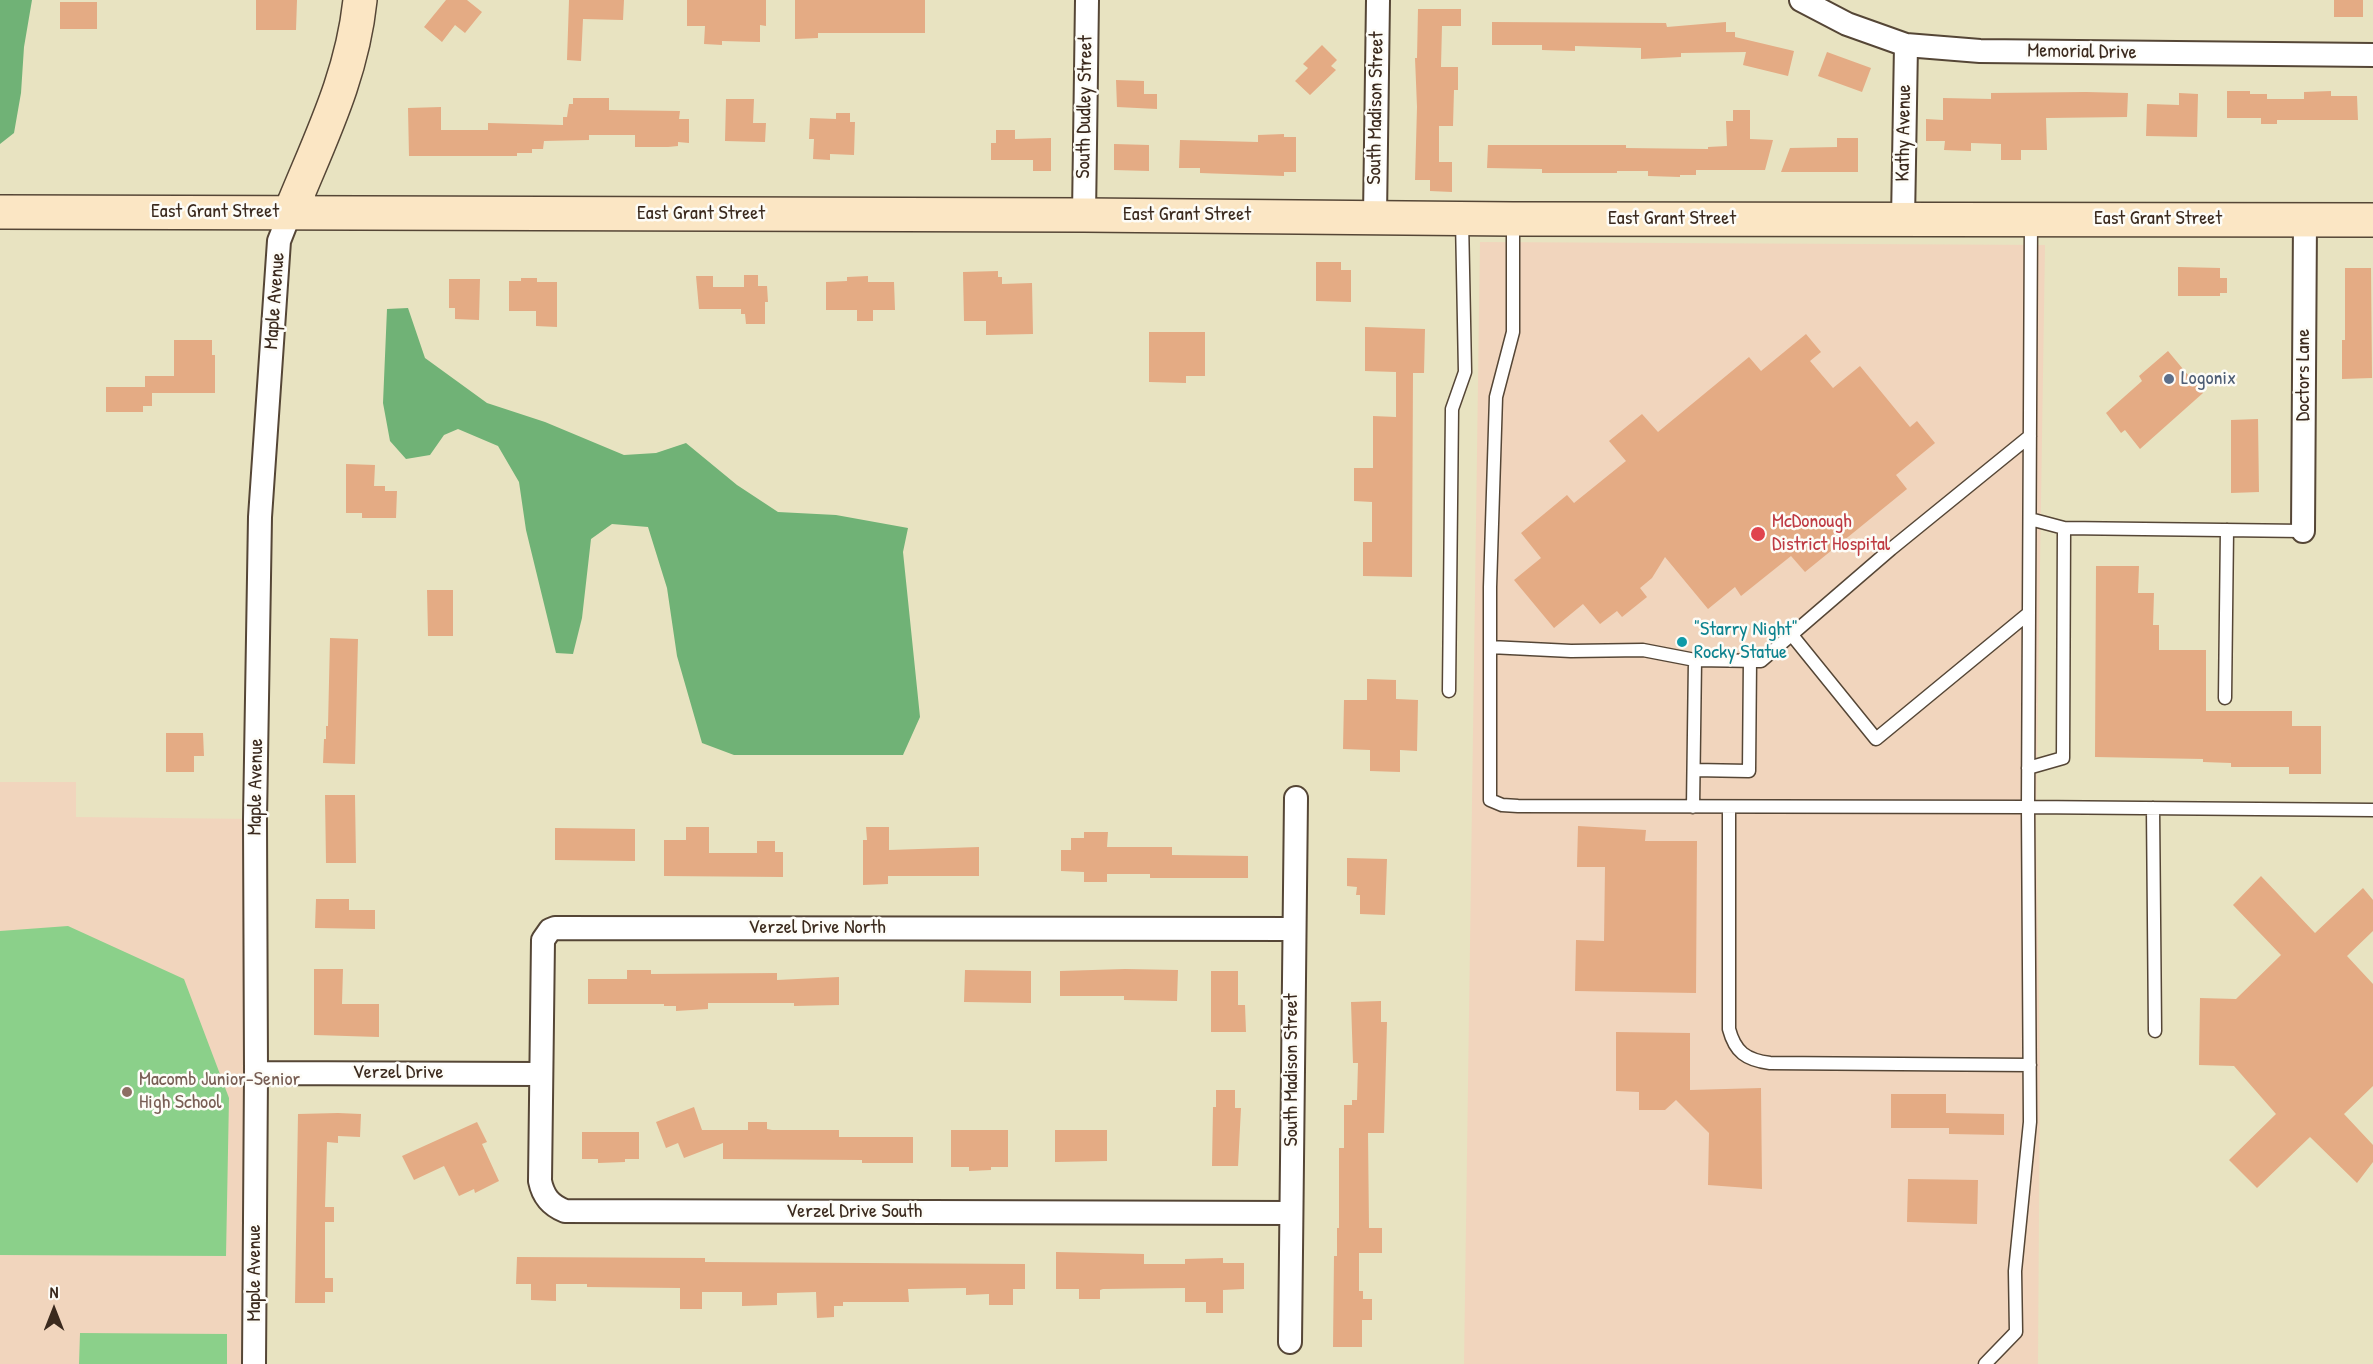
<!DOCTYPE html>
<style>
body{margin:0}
#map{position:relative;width:2373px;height:1364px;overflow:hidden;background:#e8e3c1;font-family:"Patrick Hand",sans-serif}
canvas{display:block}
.north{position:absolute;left:24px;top:1280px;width:60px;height:60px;-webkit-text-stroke:4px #fdfcf7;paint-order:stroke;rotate:0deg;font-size:16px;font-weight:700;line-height:24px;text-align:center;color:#3b2a1e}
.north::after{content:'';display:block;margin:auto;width:21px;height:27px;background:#3b2a1e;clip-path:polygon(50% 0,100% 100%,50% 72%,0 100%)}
</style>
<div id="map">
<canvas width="2373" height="1364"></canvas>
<div class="north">N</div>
</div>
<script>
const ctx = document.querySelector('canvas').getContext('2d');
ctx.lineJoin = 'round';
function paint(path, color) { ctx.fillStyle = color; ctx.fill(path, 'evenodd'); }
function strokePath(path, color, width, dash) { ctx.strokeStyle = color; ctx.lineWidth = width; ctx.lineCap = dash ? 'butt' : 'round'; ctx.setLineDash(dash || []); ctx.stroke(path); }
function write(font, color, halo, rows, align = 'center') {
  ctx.font = font + ' "Patrick Hand",sans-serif'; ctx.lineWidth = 5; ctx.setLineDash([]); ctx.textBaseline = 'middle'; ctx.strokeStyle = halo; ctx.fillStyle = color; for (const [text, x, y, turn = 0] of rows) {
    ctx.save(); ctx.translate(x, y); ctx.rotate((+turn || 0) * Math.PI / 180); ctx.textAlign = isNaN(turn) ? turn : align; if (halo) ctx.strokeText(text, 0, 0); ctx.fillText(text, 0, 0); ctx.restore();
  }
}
const built = new Path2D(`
 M1480,242L2045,245L2036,823L2040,1065L2038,1364H1464Z
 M0,782H76V817L255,819L253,1364H0Z`);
const green = new Path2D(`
 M68,926L184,979L229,1098L226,1256L0,1255V931Z
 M80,1333L227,1334V1364H79Z`);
const forest = new Path2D(`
 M0,0H32L24,47L21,93L14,133L0,144Z
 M408,308L425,358L487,403L545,422L624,455L656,453L686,443L737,485L778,512L836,515L908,528L903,552L920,717L903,755H734L702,743L677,656L667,588L648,527L612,524L591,539L582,618L573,654L556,653L526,530L519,482L498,446L458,429L444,435L430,455L406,459L390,441L383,403L387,309Z`);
const building = new Path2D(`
 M256,0H297L296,30H256Z
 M446,0H467L482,12L465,33L455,25L442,42L424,27Z
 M569,0H624L623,20L583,19L581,61L567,60Z
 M687,0H766V26L760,25V42L722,41V45L704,44L705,26H687Z
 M795,0H925V33H818V38L795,39Z
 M2334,0H2363V17H2334Z
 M60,2H97V29H60Z
 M1418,9H1461V26H1442L1441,67H1458V90H1454L1453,126H1439V162H1452V192L1430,191V180H1415L1417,107L1415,58H1417Z
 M1492,22L1666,23L1667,27L1726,22V32H1735V37L1794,51L1788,76L1743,65L1746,52L1681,53V57L1641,59V48L1575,46V51L1542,50V45H1492Z
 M1322,45L1337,60L1331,66L1336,70L1310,95L1295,81L1308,68L1303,64Z
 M1827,52L1871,68L1862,92L1818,76Z
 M1116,80L1144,81V94H1157V109L1117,107Z
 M2227,91H2250V94H2267V99H2304V92L2331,91V96H2357L2358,120H2277V124H2261V118H2227Z
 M2086,92L2128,93L2127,117L2046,118L2047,150H2021V160H2001V144L1971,143V151L1944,150L1945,141H1926V119L1943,120V98L1991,99V93Z
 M2179,93L2198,94L2197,137L2146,136L2147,104L2179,105Z
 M573,98H609V110L680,111L679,119H689V143L678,142V146L668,147H635V135H589V140L544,141L543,149H532V153H517V156H409L408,108L441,107V130H488V123L563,125V117H567L569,104H573Z
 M726,99H754L753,123H766L765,142L725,141Z
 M1733,110H1750V139L1773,140L1765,170H1696V175H1680V177L1648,176V171H1617V173H1542V169L1487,168L1488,145H1626V148L1708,149V147L1727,146L1726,121H1733Z
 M836,113H850V122H855L854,155L830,154V160L813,159L814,139H809L810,118L836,119Z
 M996,130H1015V139L1051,138V171H1033V160H991V143H996Z
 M1284,134V137H1296V172H1284V176L1200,173V168H1179L1180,140L1258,142V135Z
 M1837,138H1858V172H1781L1790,148L1837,147Z
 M1114,144L1149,145V171L1114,170Z
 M1316,262H1341V270H1351V302L1316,301Z
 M2178,267L2220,268V278H2227V293H2220V296H2178Z
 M2345,268H2371L2372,378L2342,379V340H2345Z
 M998,271V277H1002V284L1032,283L1033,334L986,335V321H964L963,272Z
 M744,275H758V286H767L768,302H765V324H746L745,314H741V309H699L696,276H713V287H744Z
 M868,276V282H894L895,310H873V321H857V310H826V282L847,281V277Z
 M521,278H537V282H557V327L536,326V311H509V281H521Z
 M449,279H480L479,320L455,319V308H449Z
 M1365,327L1425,329L1424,373H1413L1412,577L1363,576V542H1372V502L1354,501V468H1373V416L1396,417V372L1365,371Z
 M1149,332H1205V376H1186V383L1149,382Z
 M1806,334L1821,352L1810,361L1833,388L1860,366L1910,427L1917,421L1935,443L1896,475L1907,489L1805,572L1791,556L1741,596L1735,587L1708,609L1665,557L1652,578L1640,588L1647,597L1622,617L1617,611L1600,624L1583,604L1554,628L1514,580L1541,558L1521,533L1567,495L1574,503L1626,461L1609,441L1642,414L1658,432L1749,357L1761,371Z
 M174,340H212V355H215V393H152V406H143V412H106V387H145V376H174Z
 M2168,351L2203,393L2140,449L2125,430L2121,433L2106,413L2142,381L2139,376Z
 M2258,419L2259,492L2231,493V420Z
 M346,464L375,465L374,486H385V491H397L396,518H362V513H346Z
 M2096,566H2139L2138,593H2154L2153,625H2159V650H2206V711H2292V726H2321V774H2289V767H2231V763L2203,762V759L2095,757Z
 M427,590H453V636H428Z
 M330,638L358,639L355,764L323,763L324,739H326V726H328Z
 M1367,679L1396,680V699L1418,700L1417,751L1400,750V772L1370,771V750L1343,749L1344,700H1367Z
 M166,733H203L204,756H194V772H166Z
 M325,795H355L356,863H326Z
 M1578,826L1646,830L1645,841H1697L1696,993L1575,991L1576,940L1604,941L1605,867H1577Z
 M686,827H709V853H757V841H775V852H783V877L664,876V840H686Z
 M866,827H889V850L979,847V876H888V884L863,885V840H867Z
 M555,828L635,829V861L555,860Z
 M1084,832H1108L1107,847H1172V855L1248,856V878H1150V874H1107V882H1084V872L1061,871V850H1071V838H1084Z
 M1347,858L1387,859L1385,915L1360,914V895H1356L1357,887L1347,886Z
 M2261,876L2315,933L2363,888L2373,900V931L2347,956L2373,984V1086L2344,1114L2373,1145V1162L2357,1183L2310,1137L2257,1188L2229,1160L2276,1114L2234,1066L2199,1065L2200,998L2236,999L2281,955L2233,905Z
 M316,899H349V910H375V929L315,928Z
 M314,969H343L342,1004H379V1037L314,1035Z
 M1125,969L1178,970L1177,1001L1124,1000V996H1060V971Z
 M627,970H651V974L777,973V980L839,977V1005L794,1006V1003H708V1009L676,1011V1006H664V1004H588V979H627Z
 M965,970L1031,971V1003L964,1002Z
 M1211,971H1238V1005H1245L1246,1032H1211Z
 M1381,1001V1022H1387L1384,1133H1368L1369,1228H1382V1253H1359V1291H1363V1299H1372V1320H1362V1347H1333L1334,1256H1337V1228H1339V1148H1344V1105H1352V1100H1357L1358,1063H1353L1351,1002Z
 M1616,1032L1690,1033V1090L1761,1088L1762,1189L1708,1185L1709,1133L1676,1100L1665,1110H1639V1092L1616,1091Z
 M1216,1090H1235V1108H1241L1238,1166H1212L1213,1107H1216Z
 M1891,1094H1946V1113L2004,1114V1135L1949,1134V1128H1891Z
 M694,1107L702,1130H748V1122H767V1129L772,1130H839V1137H913V1163H862V1160L723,1159V1143L684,1158L678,1143L666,1148L656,1122Z
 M338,1113L361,1114L360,1137L338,1136V1143L327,1142L325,1207H334V1222H325V1278H333V1292H325V1303H295L298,1114Z
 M477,1122L487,1142L482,1144L499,1181L475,1193L474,1189L459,1196L444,1166L414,1180L402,1156Z
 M951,1130H1008V1167H991V1170L969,1171V1167H951Z
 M1055,1130H1107V1161L1055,1162Z
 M582,1132H639V1159H625V1162L598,1163V1159H582Z
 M1908,1179L1978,1180L1977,1224L1907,1222Z
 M1056,1252L1144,1254V1264H1185V1259L1223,1258V1263H1244V1289L1223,1290V1313H1206V1302H1185V1288L1103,1289L1100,1290V1299H1079V1289H1056Z
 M517,1257L705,1258V1262L1025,1264V1289H1013V1305H989V1294L966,1295V1288L908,1289L909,1302H843V1306H834V1317L817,1318L816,1292L777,1293V1305L742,1306V1292H702V1309H680V1288L587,1287V1284H556V1301L531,1300V1284H516Z`);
const lane = new Path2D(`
 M1513,219V332L1496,397L1490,587V800L1502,805L1518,806L2028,807L2031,219
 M2064,528L2303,531
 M1791,634L1876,739L2029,613
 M1490,647L1571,651L1643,650L1695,660L1761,661L1891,549L2030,436
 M1449,691L1452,409L1465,372L1462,219
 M2225,698L2227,530
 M2028,768L2063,758L2064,528L2030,519
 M1694,770L1749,771L1750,660
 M1693,807L1695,660
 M1729,807V1029C1735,1052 1746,1060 1770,1063L2030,1065
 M2153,808L2155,1031
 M1985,1364L2016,1332L2015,1271L2030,1122L2028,807L2373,810`);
const street = new Path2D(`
 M1801,0L1847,24L1906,45L1980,51L2373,55
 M1084,215L1087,0
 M1375,216L1378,0
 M1903,220L1906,45
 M2303,531L2305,220
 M256,1073L540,1074
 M1291,1213L565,1211C550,1205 543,1196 540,1181L543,940L550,930L555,928L1294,929
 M1290,1342L1296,798
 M254,1364L256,1073L255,819L260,517L279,241L290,213`);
const secondary = new Path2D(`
 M0,212L1084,215L1513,219L2373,220
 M290,213C319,141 352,78 360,0`);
const markers = [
 [2169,379,6,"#5c6f8a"],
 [1758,534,8,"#e0444e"],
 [1682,642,6,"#0f9aa8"],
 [127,1092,6,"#8d6e63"]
];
const streetNames = [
 ["Memorial Drive",2082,52,1],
 ["South Dudley Street",1085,107,-89],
 ["South Madison Street",1376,108,-89],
 ["Kathy Avenue",1904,133,-89],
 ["East Grant Street",215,212],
 ["East Grant Street",701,214],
 ["East Grant Street",1187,215],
 ["East Grant Street",1672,219],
 ["East Grant Street",2158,219],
 ["Maple Avenue",275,301,-86],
 ["Doctors Lane",2304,375,-90],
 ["Maple Avenue",256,787,-89],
 ["Verzel Drive North",817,928],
 ["South Madison Street",1292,1070,-90],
 ["Verzel Drive",398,1073],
 ["Verzel Drive South",854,1212],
 ["Maple Avenue",255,1273,-90]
];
const serviceNames = [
 ["Logonix",2181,379]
];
const healthNames = [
 ["McDonough",1772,522],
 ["District Hospital",1772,545]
];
const cultureNames = [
 ["\"Starry Night\"",1694,630],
 ["Rocky Statue",1694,653]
];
const educationNames = [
 ["Macomb Junior-Senior",139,1080],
 ["High School",139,1103]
];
paint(built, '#f1d5bd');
paint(green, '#8bd08a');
paint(forest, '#70b276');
paint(building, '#e4ab84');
strokePath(lane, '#554636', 15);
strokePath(street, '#554636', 26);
strokePath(secondary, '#554636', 36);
strokePath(lane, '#fff', 12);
strokePath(street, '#fff', 22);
strokePath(secondary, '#fbe6c4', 33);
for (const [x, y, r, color] of markers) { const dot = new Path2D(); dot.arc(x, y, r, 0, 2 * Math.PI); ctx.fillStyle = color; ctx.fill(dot); strokePath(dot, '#fdfcf7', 2); }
write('20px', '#3b2a1e', '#fdfcf7', streetNames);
write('20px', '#4e5e75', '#fdfcf7', serviceNames, 'left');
write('20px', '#be3a42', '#fdfcf7', healthNames, 'left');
write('20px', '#0d838f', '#fdfcf7', cultureNames, 'left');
write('20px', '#785e54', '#fdfcf7', educationNames, 'left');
</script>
